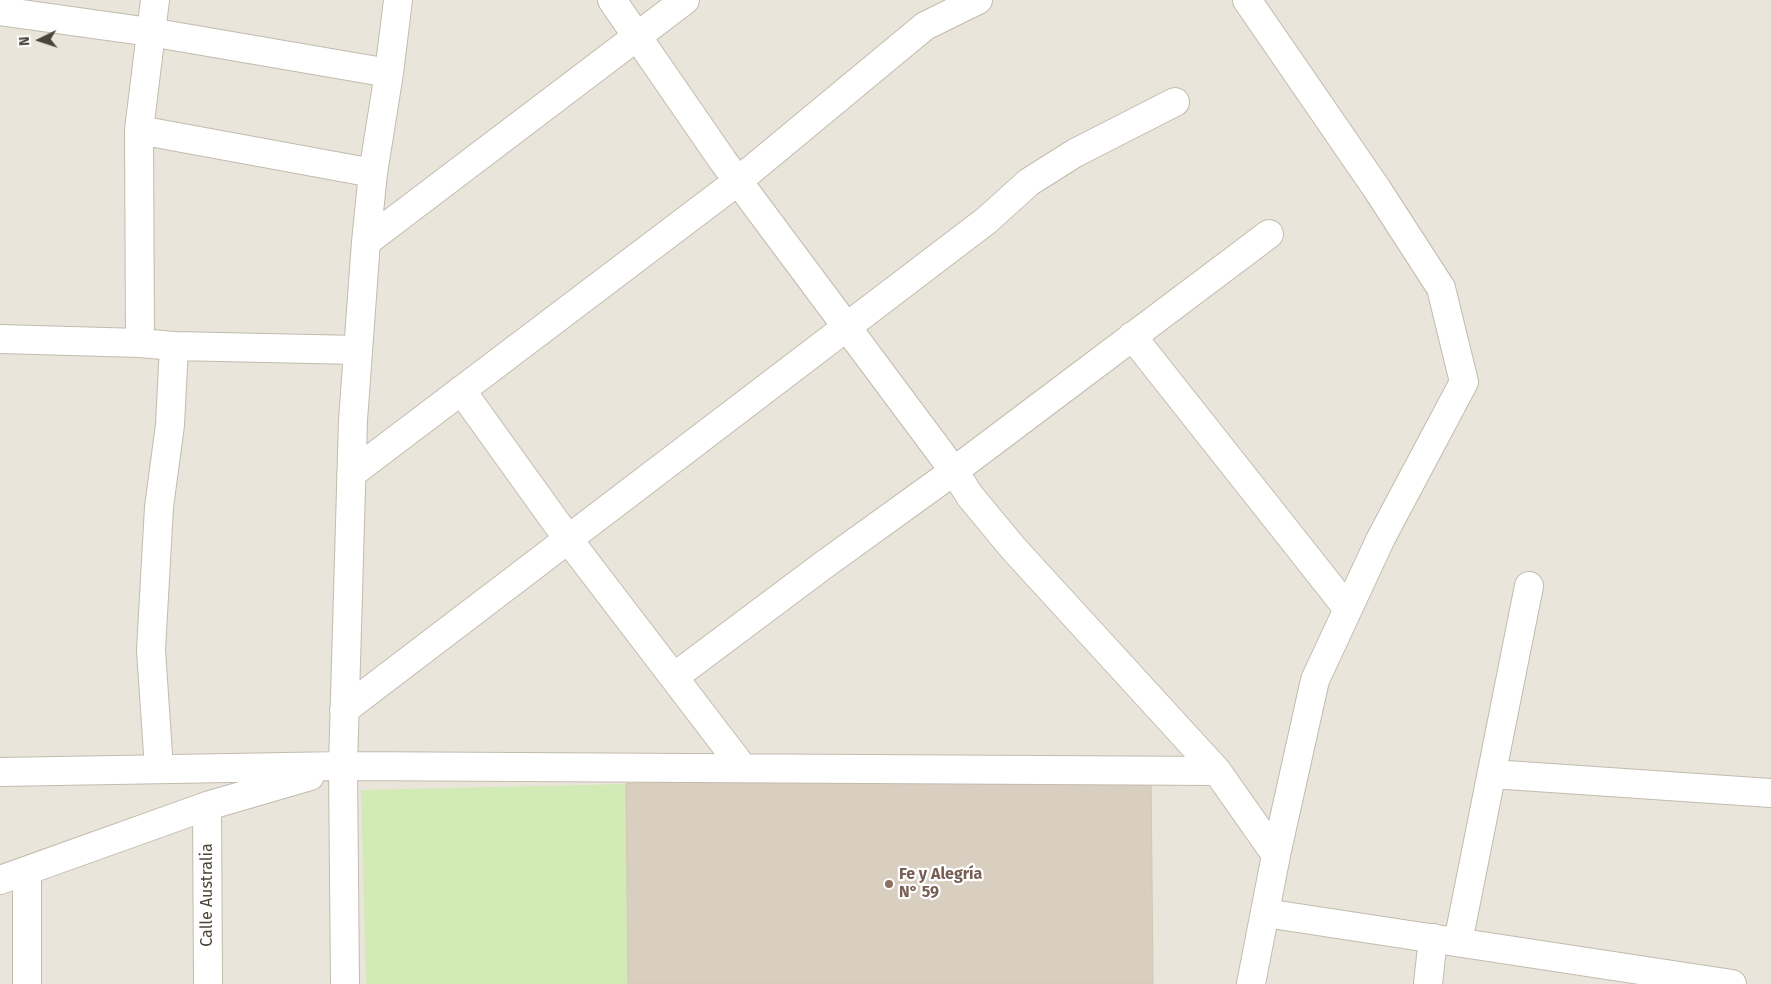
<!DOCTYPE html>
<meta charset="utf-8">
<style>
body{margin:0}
#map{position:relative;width:1771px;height:984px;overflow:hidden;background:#f6f3ec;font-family:"Fira Sans",sans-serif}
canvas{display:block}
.north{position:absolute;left:15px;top:15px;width:50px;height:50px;-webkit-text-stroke:4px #fff;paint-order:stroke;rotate:266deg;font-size:14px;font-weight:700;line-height:20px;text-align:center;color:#4b4439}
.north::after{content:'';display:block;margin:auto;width:18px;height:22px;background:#4b4439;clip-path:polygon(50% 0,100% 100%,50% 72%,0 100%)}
</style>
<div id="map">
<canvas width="1771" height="984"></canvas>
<div class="north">N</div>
</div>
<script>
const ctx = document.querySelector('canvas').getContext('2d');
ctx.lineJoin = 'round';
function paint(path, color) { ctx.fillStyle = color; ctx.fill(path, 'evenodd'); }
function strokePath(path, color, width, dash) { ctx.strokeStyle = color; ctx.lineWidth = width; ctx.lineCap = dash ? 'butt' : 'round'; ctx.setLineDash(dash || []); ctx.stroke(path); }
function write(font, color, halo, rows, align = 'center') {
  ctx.font = font + ' "Fira Sans",sans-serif'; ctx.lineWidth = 4.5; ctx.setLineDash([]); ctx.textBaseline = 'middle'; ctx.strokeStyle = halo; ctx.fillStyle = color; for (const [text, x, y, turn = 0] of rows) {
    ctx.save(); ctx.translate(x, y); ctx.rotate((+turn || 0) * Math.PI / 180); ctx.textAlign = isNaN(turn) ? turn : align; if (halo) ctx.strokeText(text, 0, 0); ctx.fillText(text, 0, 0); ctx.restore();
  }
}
const residential = new Path2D(`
 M0,0H1771V984H0Z`);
const green = new Path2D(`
 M626,784L628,984H366L361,790Z`);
const building = new Path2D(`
 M1151,770L1153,984H628L626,784Z`);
const street = new Path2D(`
 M612,0L723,161L954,471L970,496L1013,548L1217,771L1276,855
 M1247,0L1377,189L1441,288L1464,382L1381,538L1315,680L1276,855L1251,984
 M0,11L150,32L389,73
 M139,130L373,173
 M366,242L685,0
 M1132,336L1348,609
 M0,339L140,343L174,346L358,350
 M140,343L139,130L155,0
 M461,390L568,539L743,768
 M351,474L738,181L925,26L978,0
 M674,677L825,564L954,471L1269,234
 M344,710L987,220L1029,182L1075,153L1175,102
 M159,769L151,650L159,507L170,425L174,346
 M0,772L343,766L1217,771
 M1492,774L1771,793
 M207,806L208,984
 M27,871V984
 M0,880L207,806L310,776
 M1265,913L1732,984
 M1458,942L1529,586
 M345,984L343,766L353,420L366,242L373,173L389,73L398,0
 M1428,984L1433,938`);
const markers = [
 [889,884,5,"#8d6e63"]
];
const educationNames = [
 ["Fe y Alegría",899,875],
 ["N° 59",899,893]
];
const streetNames = [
 ["Calle Australia",208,895,-90]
];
paint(residential, '#eae5da');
paint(green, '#d2eab5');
paint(building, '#d8cfc1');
strokePath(building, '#d3c7b4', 1);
strokePath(street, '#c2bbae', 30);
strokePath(street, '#fff', 28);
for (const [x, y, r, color] of markers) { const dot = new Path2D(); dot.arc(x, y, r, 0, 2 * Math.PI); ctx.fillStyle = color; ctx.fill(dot); strokePath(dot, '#fff', 2); }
write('bold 16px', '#785e54', '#fff', educationNames, 'left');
write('16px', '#4b4439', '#fff', streetNames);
</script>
